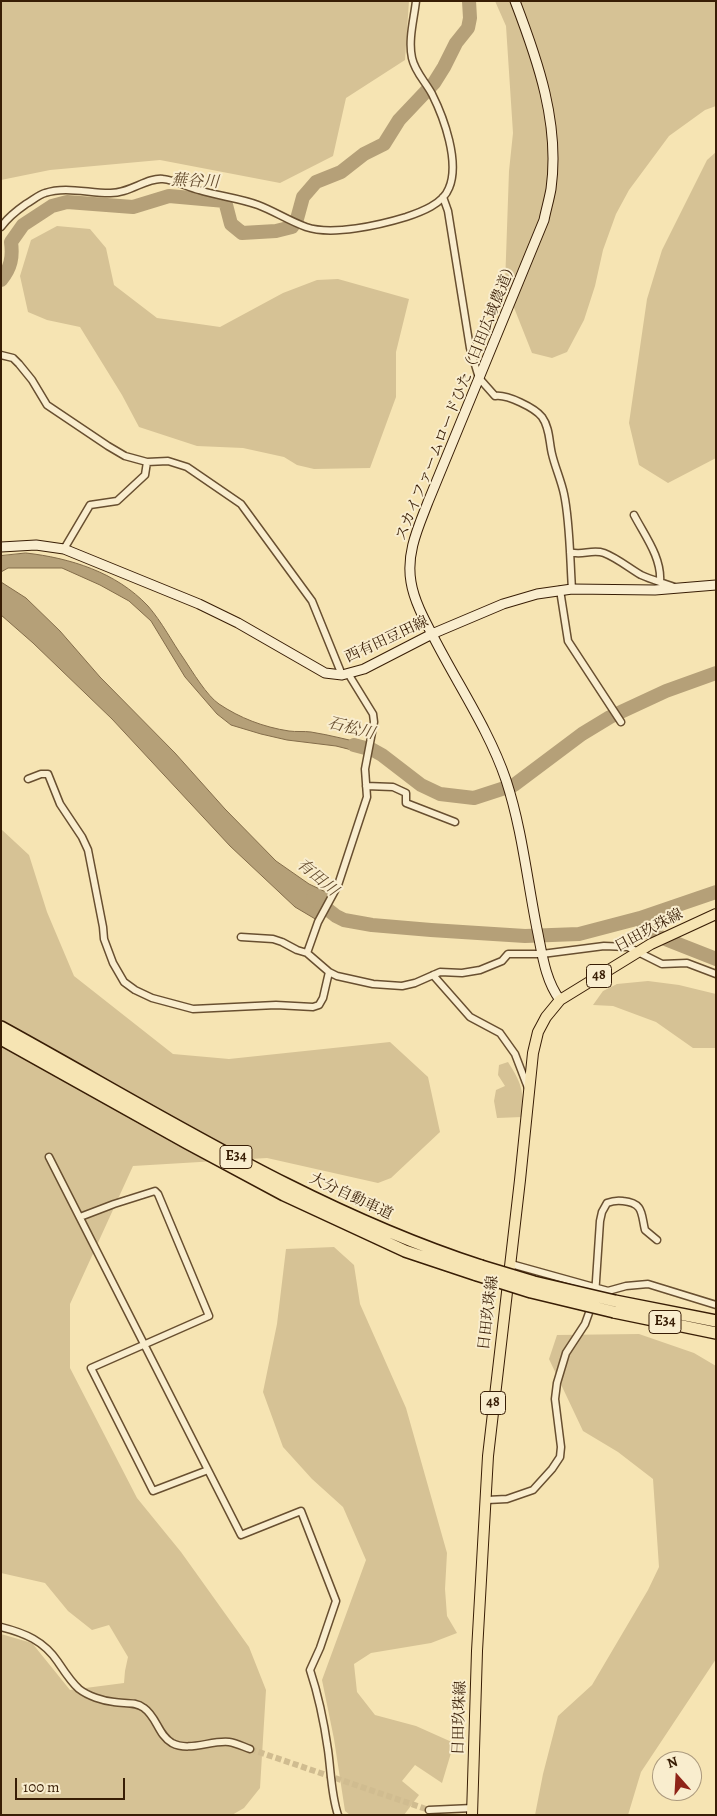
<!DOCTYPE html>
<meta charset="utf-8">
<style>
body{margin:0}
#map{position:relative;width:717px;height:1816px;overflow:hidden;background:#f6e4b3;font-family:Alegreya,serif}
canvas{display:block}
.frame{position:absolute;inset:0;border:2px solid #381d05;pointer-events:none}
.north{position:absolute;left:652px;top:1751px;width:50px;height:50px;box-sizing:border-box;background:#f9edce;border:1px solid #ac9a7e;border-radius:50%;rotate:341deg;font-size:14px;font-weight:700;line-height:20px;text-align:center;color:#381d05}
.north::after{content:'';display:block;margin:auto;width:18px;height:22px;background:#8f2418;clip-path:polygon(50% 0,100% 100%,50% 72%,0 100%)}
.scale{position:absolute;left:15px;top:1778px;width:110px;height:22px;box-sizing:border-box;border:2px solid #381d05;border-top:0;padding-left:6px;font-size:15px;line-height:18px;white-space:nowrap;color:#381d05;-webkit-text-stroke:4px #f9edce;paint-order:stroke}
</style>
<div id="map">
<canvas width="717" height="1816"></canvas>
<div class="frame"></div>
<div class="north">N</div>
<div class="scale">100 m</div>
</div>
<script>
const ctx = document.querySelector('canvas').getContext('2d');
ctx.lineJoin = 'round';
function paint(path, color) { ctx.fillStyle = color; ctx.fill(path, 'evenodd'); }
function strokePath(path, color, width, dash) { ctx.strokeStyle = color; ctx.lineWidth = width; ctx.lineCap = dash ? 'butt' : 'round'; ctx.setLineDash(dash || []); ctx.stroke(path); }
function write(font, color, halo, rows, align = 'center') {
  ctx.font = font + ' Alegreya,"Noto Serif JP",serif'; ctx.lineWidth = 4; ctx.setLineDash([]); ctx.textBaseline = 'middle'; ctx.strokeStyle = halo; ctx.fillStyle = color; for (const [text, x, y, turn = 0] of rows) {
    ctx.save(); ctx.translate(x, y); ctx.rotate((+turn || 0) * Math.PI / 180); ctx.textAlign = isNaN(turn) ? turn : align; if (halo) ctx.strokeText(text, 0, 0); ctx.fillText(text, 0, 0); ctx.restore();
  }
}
const green = new Path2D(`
 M1,1H409L405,60L346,98L333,156L280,183L160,160L50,170L1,180Z
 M495,1H716V106L705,110L669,136L629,190L616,214L603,250L595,286L584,320L567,352L552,358L532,353L505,285L509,171L513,133L506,26Z
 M716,152V458L668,483L639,465L629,423L647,299L662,250L707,160Z
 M57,226L90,229L106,248L114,285L157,318L220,327L283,293L317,280L338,279L409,299L396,352V397L370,468L314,469L297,465L284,457L243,448L197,446L139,427L122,395L80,327L47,320L28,312L20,276L31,240Z
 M1,829L29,855L47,912L74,976L173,1054L229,1059L390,1042L428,1077L440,1132L391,1178L378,1183L267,1158L133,1166L70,1304V1368L137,1498L181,1552L249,1647L266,1690L260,1788L244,1808L232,1815H1V1634L32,1643L70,1690L124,1683L125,1671L128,1657L109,1625L92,1630L68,1611L45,1583L1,1573Z
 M648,981L679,985L716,994V1048H693L656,1022L613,1006L593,1005L603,991L617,984Z
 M508,1062C522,1084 524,1091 522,1117L497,1118L494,1101L496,1090L505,1086L498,1075L499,1065Z
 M334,1247L354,1265L360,1304L406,1408L447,1553L445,1589L447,1616L457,1633L431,1643L371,1653L354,1664L357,1692L375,1715L416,1726L454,1743L442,1783L415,1765L402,1781L419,1795L404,1815H350L345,1811L334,1739L322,1680L366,1560L343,1507L312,1479L283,1447L263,1392L277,1324L286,1249Z
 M639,1334L694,1353L716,1366V1659L641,1772L628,1815H535L543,1774L558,1716L592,1685L648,1590L659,1567L653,1479L618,1452L583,1431L549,1359L557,1335Z`);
const water = new Path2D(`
 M26,553C70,558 116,572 148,606C162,622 172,642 184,659C192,671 207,696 219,704C240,718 263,727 289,731C296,732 304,731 311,732C330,735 348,740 367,744L364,753L336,746L287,740L261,734L231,725L217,714L185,677L151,621L129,601L100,585L62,568H8L1,572V574V556Z
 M1,582L26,598L60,631L100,677L175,753L225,809L276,861L309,884L332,895L317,920L295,907L230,846L112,719L33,643L1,615Z`);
const river = new Path2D(`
 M1,280C11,268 13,257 11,242L23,225L52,206L67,202L133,207L169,196L225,201L231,224L242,233L276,231L292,227L297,219L303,197L316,182L341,172L364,154L384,144L399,120L434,83L444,67L456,43L468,28L470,18L469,1
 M354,745L373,750L382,755L421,785L440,794L474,798L514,785L582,734L610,717L666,691L716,673
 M313,898L336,916L344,920L372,925L431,930L525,936L579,934L640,918L716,892
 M640,918L650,933L716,959`);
const streetTunnel = new Path2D(`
 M250,1749L429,1810`);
const street = new Path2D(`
 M443,197L448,211L470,348L479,378L495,396C507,394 535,408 542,417C550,428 549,442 552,454C555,467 561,480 564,494C570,522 570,560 572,589
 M1,227C8,217 16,211 26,204C32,201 38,195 45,193C65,186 88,193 109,193C129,194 147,177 163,179C175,180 187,187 199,190C218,196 239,198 258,205C274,211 289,221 306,227C332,236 380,225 406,217C421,212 443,204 449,188C460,162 444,118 432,94C425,81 415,72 412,58C408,40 414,19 416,1
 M1,355L13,358L19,364L32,380L47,405L108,446L125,456L147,462L168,461L187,467L241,504L312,601L342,675
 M634,515C645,536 662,558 660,582
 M64,549L90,505L117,501L145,475L147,462
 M570,552C581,556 592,549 604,553C617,558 629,568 641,575C652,580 664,583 674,587
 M560,590L568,641L621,722
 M28,779L41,774H48L60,804L82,837L88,850L103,927L104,939L113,963L124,982L135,990L152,998L193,1009L276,1005L313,1007L319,1005L323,998L329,972
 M366,786L393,787L406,793V803L455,822
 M241,937L273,939L282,942L297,950L307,953L329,972L337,976L373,984L402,986L415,983L440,972L462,973L480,970L502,961L508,954H542L604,946L628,947L662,964L687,963L716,974
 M307,953L318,922L338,885L367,797L365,769L374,722L373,714L349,675
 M433,975L470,1017L500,1033L515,1054L528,1088
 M49,1157L241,1535L301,1511L336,1601L320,1648L310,1670C319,1697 324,1722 328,1750C331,1771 331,1794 338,1815
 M80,1217L114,1204L155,1191L158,1194L209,1316L91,1368L153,1491L208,1470
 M511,1264L608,1291L626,1286L648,1284L716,1305
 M487,1500L507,1499L533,1490L552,1469L560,1457L561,1447L555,1399L557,1383L566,1353L585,1324L595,1296L600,1221L602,1212L607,1203C612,1201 617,1200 623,1201C644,1203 641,1214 645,1230L657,1240
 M1,1627C25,1633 44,1641 58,1662C64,1671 71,1682 79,1689C88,1696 103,1701 114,1702C124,1704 135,1701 144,1708C157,1717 158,1735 172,1743C189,1752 211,1740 229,1742C236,1743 244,1747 250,1749
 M429,1810L473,1808`);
const secondary = new Path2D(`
 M515,1C538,61 560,124 551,189C549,200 546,210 544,220L428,502C418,528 406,553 411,582C414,601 425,621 434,638C458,685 489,730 506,780C522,829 527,879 537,929C542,953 545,980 560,1000
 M1,547L36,545L64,549L199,604L238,623L325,673L342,675L364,669L432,634L503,604L537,594L572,589L655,590L716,585`);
const primary = new Path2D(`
 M472,1815L477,1651L488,1456L520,1180L533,1053L538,1032L546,1017L560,1000L651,944L716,914`);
const highway = new Path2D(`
 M1,1027C156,1112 311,1211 481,1266
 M1,1039L187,1143L284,1195L405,1251L477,1275
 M615,1301L716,1321
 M614,1312L716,1333`);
const highwayBridge = new Path2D(`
 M481,1266L534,1282L615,1301
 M477,1275L531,1292L614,1312`);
const shields = [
 [599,976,25],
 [236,1157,32],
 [665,1322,32],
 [493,1403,25]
];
const shieldNames = [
 ["48",599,976],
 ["E34",236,1157],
 ["E34",665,1322],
 ["48",493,1403]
];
const streetNames = [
 ["スカイファームロードひた（日田広域農道）",457,401,-68],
 ["西有田豆田線",387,640,-25],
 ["日田玖珠線",649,931,-28],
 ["大分自動車道",351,1197,25],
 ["日田玖珠線",489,1313,-83],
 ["日田玖珠線",460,1718,-88]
];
const waterNames = [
 ["蕪谷川",195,182,3],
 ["石松川",351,729,14],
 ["有田川",317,878,40]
];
paint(green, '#d6c295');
paint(water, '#b5a078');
strokePath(water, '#836c4a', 1);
strokePath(river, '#b5a078', 14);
strokePath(streetTunnel, '#d0bc90', 6, [6, 3]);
strokePath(street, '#684f30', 9);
strokePath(secondary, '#381d05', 11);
strokePath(primary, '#381d05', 12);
strokePath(highway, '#381d05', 14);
strokePath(street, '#f9edce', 6);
strokePath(secondary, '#f9edce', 9);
strokePath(primary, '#f6e4b3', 10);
strokePath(highway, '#f6e4b3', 11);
strokePath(highwayBridge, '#381d05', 14, []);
strokePath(highwayBridge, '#f6e4b3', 11);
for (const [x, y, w] of shields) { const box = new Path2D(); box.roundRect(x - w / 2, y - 11.5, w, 23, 4); ctx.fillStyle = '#f9edce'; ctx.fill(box); strokePath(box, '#381d05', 1); }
write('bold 14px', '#381d05', null, shieldNames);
write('15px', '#381d05', '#f9edce', streetNames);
write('italic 16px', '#644b2d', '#f9edce', waterNames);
</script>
